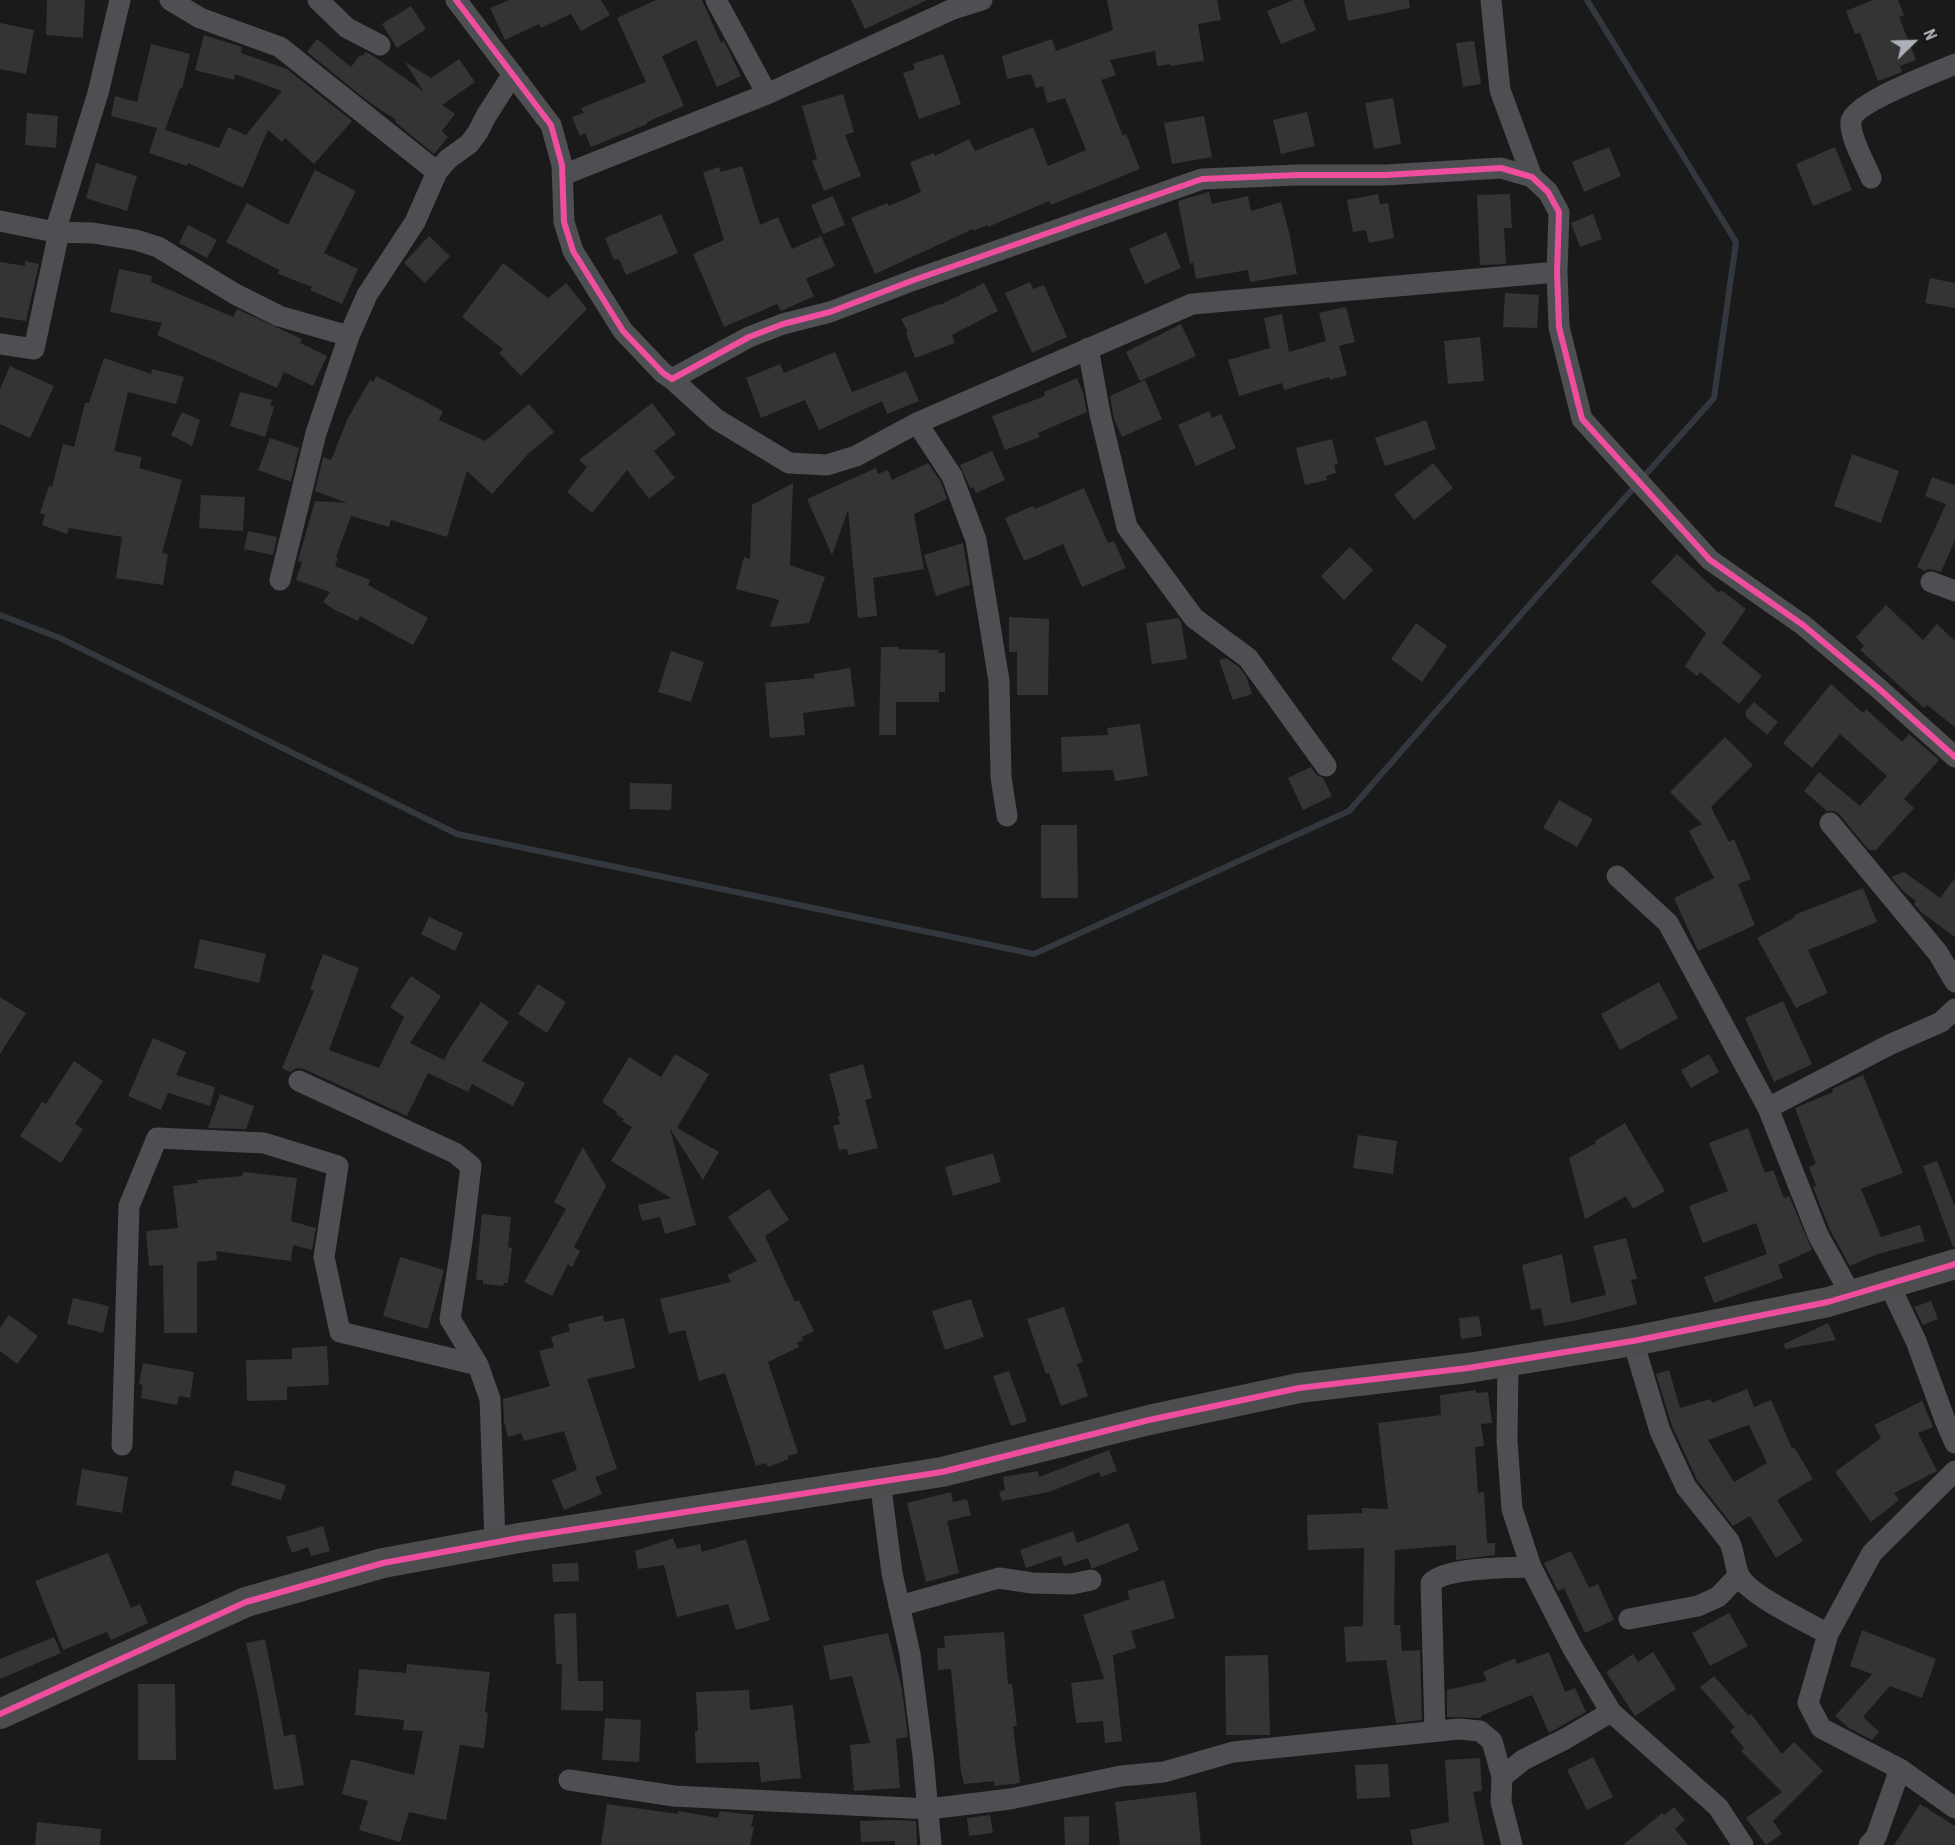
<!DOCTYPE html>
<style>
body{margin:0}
#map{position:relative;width:1955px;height:1845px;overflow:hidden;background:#1a1a1a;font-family:"Roboto Condensed",sans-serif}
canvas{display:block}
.north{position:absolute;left:1883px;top:12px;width:60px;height:60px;-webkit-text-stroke:4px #141416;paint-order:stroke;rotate:67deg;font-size:16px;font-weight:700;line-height:24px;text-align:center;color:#acb0b9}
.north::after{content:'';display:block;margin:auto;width:21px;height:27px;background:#acb0b9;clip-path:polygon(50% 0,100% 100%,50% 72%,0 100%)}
</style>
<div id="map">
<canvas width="1955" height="1845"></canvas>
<div class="north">N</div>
</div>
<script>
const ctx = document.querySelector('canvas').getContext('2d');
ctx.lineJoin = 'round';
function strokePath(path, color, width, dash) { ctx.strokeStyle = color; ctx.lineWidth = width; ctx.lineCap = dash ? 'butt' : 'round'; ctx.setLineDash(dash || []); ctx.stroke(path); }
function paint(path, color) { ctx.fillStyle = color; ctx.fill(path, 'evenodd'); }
const stream = new Path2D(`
 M0,615L60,638L457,834L1034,954L1349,811L1539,594L1714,398L1736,242L1587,0`);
const building = new Path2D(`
 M47,0H85L83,38L46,35Z
 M509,0H601L610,15L581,31L571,14L541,28L539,24L505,40L490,8Z
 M656,0H702L721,43L724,41L741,76L717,87L696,40L662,56L684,106L647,122V124L591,147L585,133L580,136L572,117L584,113L581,108L646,82L617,18Z
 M851,0H927L865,29Z
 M1107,0H1217L1221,20L1198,24L1204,61L1170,66V64L1157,66L1155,51L1110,60L1116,75L1101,80L1123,136L1126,134L1140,169L1051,205L1049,201L988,227L987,225L974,231L973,229L875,274L851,218L887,203L889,206L921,192L910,162L934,153L935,156L969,139L975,151L1033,127L1048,166L1086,150L1065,98L1047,103L1043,86L1036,88L1031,74L1007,79L1002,56L1052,39L1056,51L1113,30Z
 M1293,0H1303L1316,30L1281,44L1267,11Z
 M1344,0H1409L1410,8L1348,21Z
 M1873,0H1898L1904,15L1899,17L1916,60L1900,66L1902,72L1878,81L1860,33L1855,34L1846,11Z
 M411,6L426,29L397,48L382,24Z
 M0,23L34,30L26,74L0,69Z
 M204,35L242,47L241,53L287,69L352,121L314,164L285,138L282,142L268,130L243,188L188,163L187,166L149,153L157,128L111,116L115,96L137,102L151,44L190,54L182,89L180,88L165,130L219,148L228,127L246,135L282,91L235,74L234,80L195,70Z
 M317,39L351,67L360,55L362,56L366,52L375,57L423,91L405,62L431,78L459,59L475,82L442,105L455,114L442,131L448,137L434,154L395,122L396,120L369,102L307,52Z
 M1474,41L1481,84L1463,87L1456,43Z
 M943,54L961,104L919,119L903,73L915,69L913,64Z
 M843,94L854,132L845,135L861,176L824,191L812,161L817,159L802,106Z
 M1393,98L1401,144L1374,149L1365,103Z
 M1307,112L1315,146L1281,154L1273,120Z
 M27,113L58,116L56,148L25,145Z
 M1204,116L1212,157L1172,164L1164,123Z
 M1609,147L1621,176L1584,192L1572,162Z
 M1835,147L1852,190L1813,206L1796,164Z
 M96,163L137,176L127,211L86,198Z
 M742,166L760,225L778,217L792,249L821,236L835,266L806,279L814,296L781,311L777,304L724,327L693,254L724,240L703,172L719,167L721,172Z
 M315,170L356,191L324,253L358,269L342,304L310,290L312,287L278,274L279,270L226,242L247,203L288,225Z
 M1209,192L1212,204L1248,196L1251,211L1281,202L1290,236L1297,274L1250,282L1248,270L1196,279L1193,262L1190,264L1178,201Z
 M1378,194L1380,204L1388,203L1394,238L1369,243L1366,230L1353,232L1347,200Z
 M1510,194L1512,228H1504L1506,264L1480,265L1477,195Z
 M833,196L845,225L823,234L811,205Z
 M661,214L678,253L626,275L619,259L614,260L605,238Z
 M1593,214L1602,239L1580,247L1571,223Z
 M188,225L217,240L207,258L179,243Z
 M1166,232L1181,268L1145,284L1129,249Z
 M429,236L450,256L425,283L404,263Z
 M25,261L39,264L26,321L0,317V262L25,266Z
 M503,263L548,298L566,283L587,309L521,376L499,353L503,349L462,317Z
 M119,269L152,276L151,282L233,317L237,309L302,339L300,343L327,356L313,386L284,372L277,388L157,335L162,323L110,312Z
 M1930,278L1955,283V308L1925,303Z
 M1030,282L1033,289L1044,285L1067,337L1032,353L1005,293Z
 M984,283L998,311L952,335L955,343L915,358L906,333L908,332L901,319L939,304L940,305Z
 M1505,293L1539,295L1537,328L1503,327Z
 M1346,307L1355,342L1339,346L1347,375L1330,380L1329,377L1284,390L1282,383L1239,396L1228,360L1270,348L1264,318L1282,314L1289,352L1326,341L1319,313Z
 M1181,324L1196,356L1140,381L1126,352Z
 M1480,337L1484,381L1448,384L1444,341Z
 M835,352L852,392L906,371L919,401L887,414L882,401L819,430L805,400L761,418L746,378L780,364L784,373Z
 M104,358L151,374L152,369L184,377L176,404L128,392L114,451L142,457L139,468L182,480L162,553L168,554L163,585L116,578L122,537L69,528L67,534L42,525L45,515L40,513L49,486L52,487L63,444L74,447L85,403H89Z
 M10,366L54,386L30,438L0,424V389Z
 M376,376L443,411L439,420L485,441L529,404L554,432L529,453L492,494L467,471L447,537L391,520L389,527L351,516L336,557L338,558L335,566L370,580L368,585L428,618L413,645L360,616L358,621L333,609L323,602L330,592L296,580L302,562L298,561L315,501L347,503L315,491L323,457L330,460L332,458L347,420L370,380L374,382Z
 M1077,378L1083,393L1087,412L1038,433L1040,437L1005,450L992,416L1045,396L1044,392Z
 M1145,380L1162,419L1122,437L1114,419L1110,396Z
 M240,392L272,400L270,405L274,407L265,437L230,426Z
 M652,403L676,434L654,451L675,478L649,499L627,470L592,513L567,492L587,467L579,460Z
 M1209,411L1212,418L1221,414L1236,448L1196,466L1178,425Z
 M182,412L200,420L192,446L171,435Z
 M1426,420L1436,449L1385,466L1375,438Z
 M270,438L299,448L291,482L258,470Z
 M1332,439L1338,464L1334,465L1336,473L1326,476L1327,480L1305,485L1296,448Z
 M992,451L1005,480L976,493L973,487L970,488L960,465Z
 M1852,454L1899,471L1881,523L1834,506Z
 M928,463L941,482L947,499L914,514L924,569L873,578L877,616L858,618L848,510L832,555L807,499L876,468L878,474L888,470L892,480Z
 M1433,463L1453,488L1414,520L1394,495Z
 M1932,477L1954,485L1955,483V540L1941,572L1929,569L1925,571L1917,567L1946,504L1925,496Z
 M793,483L790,565L825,577L809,623L770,627L779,600L736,589L744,557L750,559L752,505Z
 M1084,488L1108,543L1114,541L1126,568L1082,587L1063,544L1024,561L1005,518L1033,506L1035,509Z
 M201,495L245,497L243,531L199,528Z
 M248,531L277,537L273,555L244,549Z
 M963,543L970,585L936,596L924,555Z
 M1350,547L1373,570L1344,600L1321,576Z
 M1677,554L1719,593L1721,590L1746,609L1722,643L1762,676L1739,704L1700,672L1697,676L1685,666L1706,633L1651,582Z
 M1886,605L1923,640L1937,624L1955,641V727L1927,705L1924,708L1860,650L1864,646L1856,637Z
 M1009,617L1049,619L1048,695H1017V652H1009Z
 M1178,618L1181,621L1187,659L1152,664L1146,623Z
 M1416,623L1447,646L1422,682L1391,659Z
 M881,647H898V649L938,650L939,653H945V692H939V702H896V735H879Z
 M671,651L704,662L691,702L658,692Z
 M1226,658L1239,667L1246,676L1252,694L1233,700L1219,660Z
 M850,668L855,706L803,713L805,735L770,738L765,683L814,678V674Z
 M1831,684L1863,713L1866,709L1902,742L1909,734L1939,760L1904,799L1914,808L1876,850H1870L1867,848L1839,814L1834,811H1827L1804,791L1819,772L1860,806L1887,776L1840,734L1812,768L1783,743Z
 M1754,702L1778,722L1767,735L1746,717V711Z
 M1140,724L1148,776L1115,781L1113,770L1062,772L1061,737L1108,735L1107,728Z
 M1725,737L1753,765L1711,807L1729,842L1734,839L1751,879L1738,884L1755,925L1698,951L1674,898L1714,878L1689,831L1702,824L1670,792Z
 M1311,767L1316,774L1323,778L1332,796L1303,810L1288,778Z
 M630,783L672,784L671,810L630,809Z
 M1559,800L1593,819L1577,847L1543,828Z
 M1041,825H1077L1078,898H1041Z
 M1904,872L1940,898L1955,878V937L1921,912L1914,904L1916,901L1903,891L1891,877Z
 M1863,888L1877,922L1808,950L1828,993L1796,1008L1757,938L1795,917L1794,915Z
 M429,917L463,933L455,951L421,934Z
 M200,939L266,954L259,983L194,968Z
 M323,954L359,968L329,1050L379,1068L404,1017L390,1007L411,976L441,996L410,1043L444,1060L450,1048L481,1002L509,1022L482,1061L525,1083L513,1106L472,1084L468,1092L428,1073L407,1116L304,1069L297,1068L290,1072L282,1068L314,991L310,989Z
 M1659,982L1678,1018L1620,1050L1601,1014Z
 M538,984L566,1002L547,1033L518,1014Z
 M0,997L26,1013L0,1054Z
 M1783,1001L1812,1064L1774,1082L1745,1018Z
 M153,1038L186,1052L176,1075L215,1087L210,1106L168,1093L161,1110L128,1096Z
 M675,1054L709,1074L677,1128L719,1152L703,1180L670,1129L696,1225L665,1234L660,1217L642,1221L638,1205L671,1198L611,1161L632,1127L622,1121L624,1119L616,1114L617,1112L602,1102L629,1057L661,1077Z
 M1709,1054L1719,1072L1691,1088L1681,1070Z
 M74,1061L103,1081L75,1124L83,1129L61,1163L20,1136L42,1102L46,1104Z
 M863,1064L872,1098L865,1100L878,1148L848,1155L847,1149L839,1150L833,1126L840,1124L838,1116L840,1115L829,1074Z
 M1863,1075L1903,1173L1861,1189L1881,1237L1920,1225L1925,1241L1875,1255L1850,1266L1830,1230L1813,1187L1816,1186L1809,1167L1816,1164L1795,1108L1833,1092L1832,1089Z
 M220,1094L254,1106L246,1129L208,1128Z
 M1625,1123L1665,1191L1633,1209L1626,1196L1585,1219L1569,1158L1596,1143L1595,1141Z
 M1748,1128L1765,1173L1773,1170L1784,1198L1789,1196L1812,1250L1778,1265L1783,1278L1714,1303L1704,1277L1767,1254L1756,1223L1703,1243L1689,1206L1728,1191L1709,1143Z
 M1358,1135L1397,1141L1393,1174L1353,1168Z
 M583,1147L606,1186L574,1247L580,1251L572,1267L568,1264L552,1296L524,1282L566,1209L554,1202Z
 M993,1153L1001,1182L953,1196L945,1167Z
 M1937,1161L1955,1207V1247H1953L1923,1166Z
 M243,1172L297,1178L291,1221L316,1228L312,1250L293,1245L291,1261L216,1251L217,1260L197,1262V1333H164L163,1265L149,1266L146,1231L178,1228L173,1186L198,1183L197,1180L242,1176Z
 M769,1189L789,1220L765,1236L795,1302L799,1300L814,1331L802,1337L803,1340L797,1343L799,1347L768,1362L798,1453L788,1456L789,1459L768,1467L766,1463L756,1466L725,1373L699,1381L685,1330L669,1334L660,1299L731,1282L727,1275L757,1261L728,1217Z
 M482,1214L511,1217L508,1247L512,1248L508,1283H504L503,1286L483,1284V1280H476Z
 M1626,1238L1637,1279L1631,1280L1637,1304L1574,1321L1544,1326L1541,1308L1531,1310L1522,1265L1562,1254L1571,1303L1606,1295L1593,1246Z
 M400,1257L444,1270L428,1329L383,1316Z
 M73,1298L109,1306L103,1333L67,1324Z
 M971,1299L984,1337L945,1350L932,1311Z
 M1931,1301L1938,1319L1923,1325L1914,1307Z
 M1064,1307L1083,1362L1077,1364L1088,1396L1061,1406L1049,1373L1046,1374L1027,1319Z
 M9,1315L38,1336L17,1364L0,1351V1328Z
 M603,1315L604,1322L624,1318L635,1368L587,1379L617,1469L595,1477L602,1494L564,1510L552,1480L577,1470L564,1431L524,1441L521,1433L508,1437L504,1422L503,1399L550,1386L539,1351L554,1347L551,1337L570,1331L568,1324Z
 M1479,1316L1482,1336L1461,1339L1459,1318Z
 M1828,1323L1836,1340L1785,1349L1784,1344Z
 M327,1346L329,1385L287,1387V1400L247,1401L246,1360L292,1359V1348Z
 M143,1363L194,1372L190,1398L179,1396L177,1405L141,1398L143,1385L139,1384Z
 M1669,1370L1680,1408L1711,1399L1712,1403L1747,1389L1754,1407L1771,1400L1792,1448L1794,1447L1813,1479L1777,1500L1803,1541L1776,1558L1750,1516L1733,1526L1697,1480L1672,1426L1656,1374ZM1749,1425L1767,1463L1734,1482L1708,1440Z
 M1009,1371L1027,1421L1011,1426L993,1376Z
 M1476,1390V1393L1488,1392L1492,1423L1481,1424L1484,1446L1475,1447L1478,1493L1484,1492L1487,1543H1495V1555L1456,1560V1545L1395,1550L1394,1625H1400L1402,1651L1420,1650L1422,1720L1396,1723L1386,1660L1346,1662L1344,1627L1363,1626L1364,1548L1308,1550L1307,1515L1362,1513V1508L1388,1509L1378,1423L1441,1415L1440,1395Z
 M1922,1401L1933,1427L1918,1433L1937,1471L1894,1493L1899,1500L1871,1522L1835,1472L1881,1438L1874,1425Z
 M1109,1450L1117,1471L1101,1477L1099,1472L1049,1492L1002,1501L999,1492L1005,1490L1003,1477L1038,1471L1039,1477Z
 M82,1469L128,1477L122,1513L76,1505Z
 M235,1470L286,1485L281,1500L231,1485Z
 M951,1492L953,1502L967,1499L971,1515L947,1521L959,1573L926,1582L907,1503Z
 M1128,1523L1139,1550L1094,1568H1091L1088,1558L1064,1566L1061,1556L1026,1568L1020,1550L1073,1531L1077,1543Z
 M323,1526L330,1551L311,1556L308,1547L292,1553L286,1537Z
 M673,1538L677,1549L700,1544L702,1552L746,1539L770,1620L736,1630L728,1604L677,1617L664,1565L638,1569L635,1551Z
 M1571,1551L1589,1588L1598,1584L1614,1620L1585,1633L1564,1588L1558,1591L1544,1563Z
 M108,1553L131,1608L140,1604L148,1623L111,1640L107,1632L63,1650L35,1581Z
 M578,1563L579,1581L553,1582L552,1564Z
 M1164,1580L1175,1618L1131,1631L1136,1648L1113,1655L1122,1741L1105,1743L1103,1721L1076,1723L1071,1683L1104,1679L1083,1615L1130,1599L1127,1591Z
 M576,1613L578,1681H603V1711L561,1710L562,1664H556L554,1614Z
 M1729,1613L1748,1646L1710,1666L1692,1633Z
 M1862,1630L1936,1659L1922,1698L1890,1686L1863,1717L1879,1732L1872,1740L1849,1728L1835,1716L1872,1674L1850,1666Z
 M1004,1632L1008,1684H1012L1017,1726H1013L1020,1783L994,1786V1781L964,1784L961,1772L951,1669L938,1670L937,1648H945L944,1636Z
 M888,1633L902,1689L908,1737L896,1739L900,1788L854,1791L850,1745L870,1743L852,1676L830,1680L823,1646Z
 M54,1637L61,1653L0,1679V1659Z
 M265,1639L284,1736L295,1734L304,1785L274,1790L258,1696L246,1643Z
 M1549,1652L1565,1692L1575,1688L1586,1712L1549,1733L1532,1695L1481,1716V1718L1447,1717V1690L1487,1681L1483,1672L1515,1658L1517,1664Z
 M1653,1652L1676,1689L1635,1716L1606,1672L1633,1654L1638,1662Z
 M1268,1655L1270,1735H1226L1225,1656Z
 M407,1664L490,1672L485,1712L488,1713L484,1748L460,1745L446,1820L409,1812L400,1842L359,1830L368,1801L342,1794L351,1759L414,1775L423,1731L403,1730L404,1720L355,1715L359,1669L406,1673Z
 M1714,1676L1749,1716L1751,1714L1782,1754L1794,1742L1823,1771L1773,1821L1782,1834L1766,1845L1746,1818L1782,1792L1741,1751L1744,1748L1730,1731L1735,1727L1700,1687Z
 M138,1684H175L176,1760H138Z
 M749,1690L750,1710L793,1705L801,1778L761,1782L759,1762L696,1763L695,1731H698L696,1692Z
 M605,1718L641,1720L639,1762L602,1760Z
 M1593,1757L1613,1797L1587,1810L1567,1770Z
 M1480,1758L1482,1791L1473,1792L1484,1845H1413L1410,1830L1449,1822L1445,1760Z
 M1388,1764L1390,1797L1357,1799L1355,1765Z
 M1196,1792L1201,1845H1120L1115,1802Z
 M607,1804L678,1814V1811L718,1818L720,1811L754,1815L751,1827H754L750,1845H601Z
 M1920,1804L1955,1826V1845H1894Z
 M1674,1807L1685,1820L1675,1829L1688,1845H1623L1662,1813L1664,1815Z
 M990,1815L993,1833L969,1836L967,1818Z
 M1089,1816V1845H1065L1064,1817Z
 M890,1820L916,1821L917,1845H895V1841L861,1842L860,1821Z
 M37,1822L101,1829L100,1845H35Z`);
const street = new Path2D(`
 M170,0L200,18L280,47L437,172
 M318,0L347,28L380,45
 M456,0L551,125L562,165L564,222L573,251L623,331L663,373L672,379L749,337L783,324L830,312L914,280L1202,179L1297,175H1386L1501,168L1532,177L1548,192L1559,212L1557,272L1559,327L1582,419L1710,560L1803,625L1877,687L1955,757
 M716,0L767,94
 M1491,0L1500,90L1532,177
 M563,175L767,94L953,9L982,0
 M1871,178C1865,163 1849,136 1851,121C1855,102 1935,73 1955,64
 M0,221L55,232L93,233L136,240L158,247L235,294L279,316L349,336L367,295L415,222L437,172L448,159L469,144L478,132L486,116L513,74
 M55,232L98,93L120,0
 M0,344L34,349L59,232
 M1088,348L1100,414L1127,527L1194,618L1248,658L1326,766
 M672,379L716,419L789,463L827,465L856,456L917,423L1192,304L1557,272
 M917,423L952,476L976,540L999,681L1001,777L1007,816
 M280,580L316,433L349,336
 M1931,582L1955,591
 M1830,823L1938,953L1955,982
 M1617,876L1668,923L1768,1108L1818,1235L1851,1295
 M299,1081L455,1153L471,1166L462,1241L450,1319L478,1365L490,1399L495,1542
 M1768,1108L1889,1045L1941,1022L1955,1009
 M1889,1284L1916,1341L1945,1420L1955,1443
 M1633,1341L1660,1431L1686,1487L1729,1541C1735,1552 1734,1566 1740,1577C1751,1596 1807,1622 1828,1634
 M1508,1362L1507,1441L1512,1509L1531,1567L1572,1647L1611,1712L1718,1807L1743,1845
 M122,1445L129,1206L157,1138L264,1143L338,1166L324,1257L340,1332L478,1365
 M1955,1471L1872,1553L1828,1634L1808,1703L1821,1728L1900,1769L1955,1808
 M880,1481L892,1573L910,1654L923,1756L931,1845
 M899,1606L999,1578L1032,1583L1072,1584L1091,1580
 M1629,1619L1698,1606L1718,1597L1739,1575
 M1435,1730L1431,1583C1446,1567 1508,1568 1531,1567
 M569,1780L674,1796L929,1809L1010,1799L1121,1776L1164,1772L1233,1752L1459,1729L1480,1731L1492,1741L1502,1777
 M1512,1845L1501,1802L1502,1777L1523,1760L1565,1739L1611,1712
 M1869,1845L1876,1837L1900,1769`);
const secondary = new Path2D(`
 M0,1714L246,1602L383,1563L519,1538L942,1472L1149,1420L1299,1388L1468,1368L1633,1341L1828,1302L1955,1264`);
const cycleway = new Path2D(`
 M456,0L551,125L562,165L564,222L573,251L623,331L663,373L672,379L749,337L783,324L830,312L914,280L1202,179L1297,175H1386L1501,168L1532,177L1548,192L1559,212L1557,272L1559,327L1582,419L1710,560L1803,625L1877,687L1955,757
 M0,1714L246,1602L383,1563L519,1538L942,1472L1149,1420L1299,1388L1468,1368L1633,1341L1828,1302L1955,1264`);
strokePath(stream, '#32383e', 6);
paint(building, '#343435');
strokePath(street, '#4e4f52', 21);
strokePath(secondary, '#4d4d50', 30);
strokePath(cycleway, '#ef4d9e', 6);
</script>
